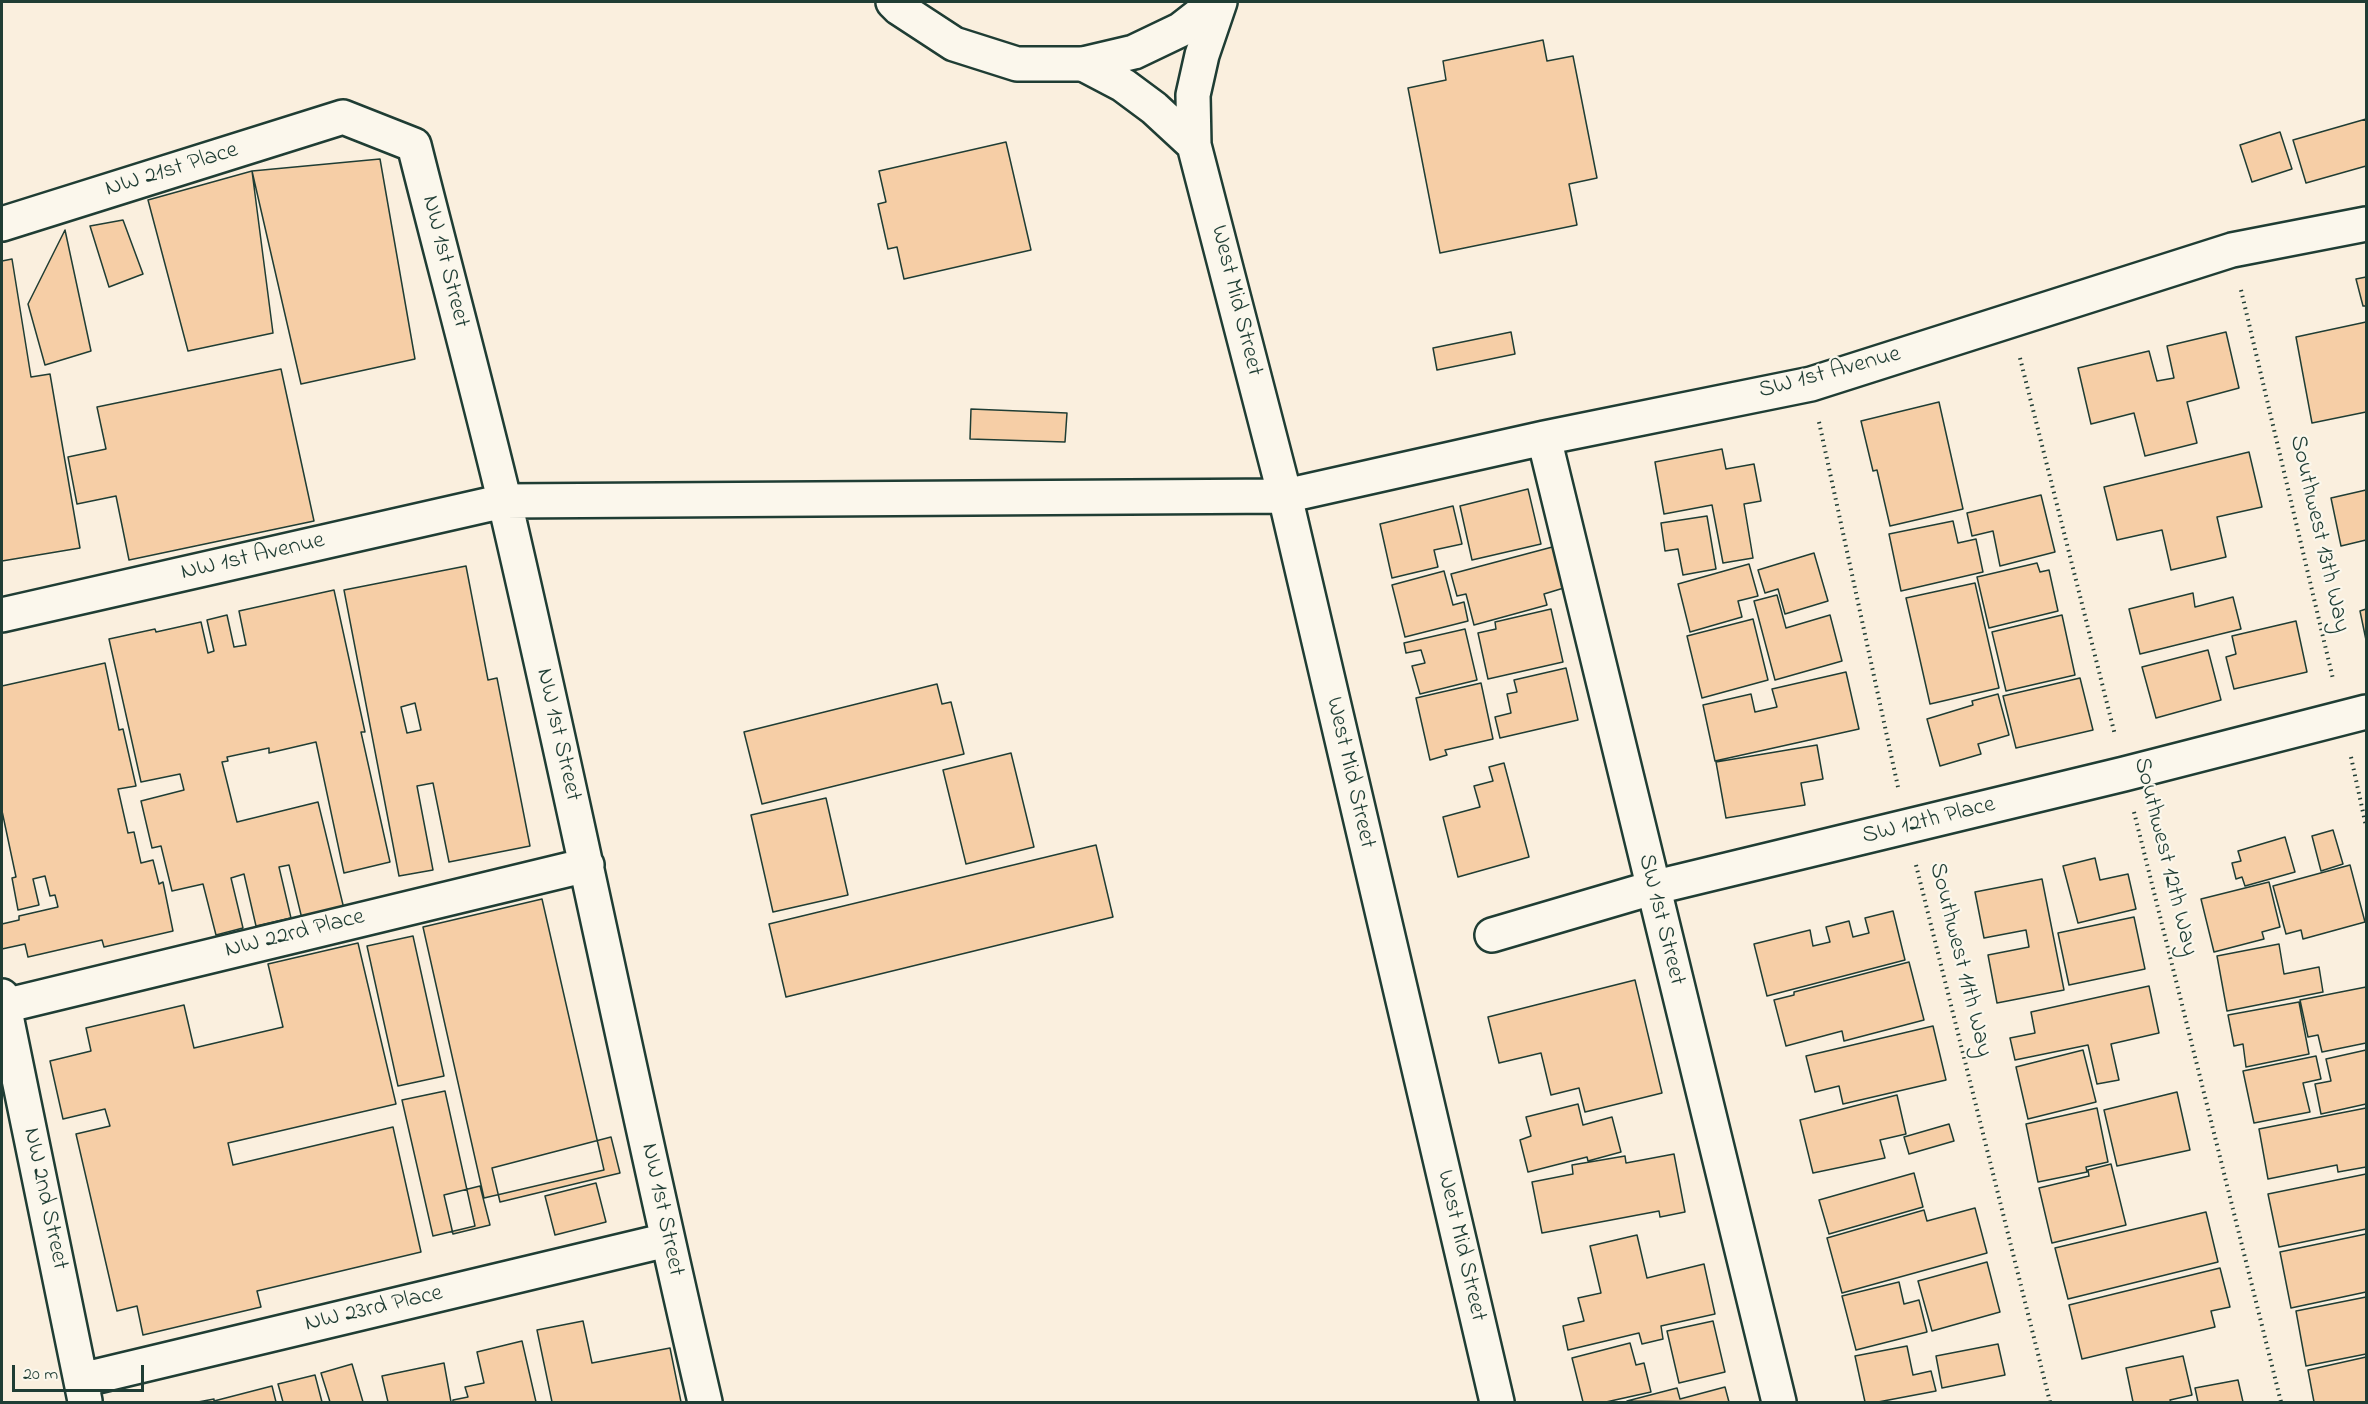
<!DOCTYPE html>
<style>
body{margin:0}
#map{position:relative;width:2368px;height:1404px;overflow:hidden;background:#faefde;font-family:"Indie Flower",sans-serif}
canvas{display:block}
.frame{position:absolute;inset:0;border:3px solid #1f3d34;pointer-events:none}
.scale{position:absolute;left:12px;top:1365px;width:132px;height:27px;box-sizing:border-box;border:3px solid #1f3d34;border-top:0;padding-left:8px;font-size:18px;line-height:21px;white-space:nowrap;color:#1f3d34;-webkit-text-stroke:4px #fbf7ec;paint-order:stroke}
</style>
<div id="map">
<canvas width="2368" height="1404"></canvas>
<div class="frame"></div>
<div class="scale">20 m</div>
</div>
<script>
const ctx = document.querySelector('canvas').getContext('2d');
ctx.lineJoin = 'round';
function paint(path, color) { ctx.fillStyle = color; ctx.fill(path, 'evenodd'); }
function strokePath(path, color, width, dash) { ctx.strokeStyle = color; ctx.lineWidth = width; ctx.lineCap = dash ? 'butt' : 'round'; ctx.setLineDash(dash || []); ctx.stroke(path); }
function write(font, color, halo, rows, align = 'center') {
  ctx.font = font + ' "Indie Flower",sans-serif'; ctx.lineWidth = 4.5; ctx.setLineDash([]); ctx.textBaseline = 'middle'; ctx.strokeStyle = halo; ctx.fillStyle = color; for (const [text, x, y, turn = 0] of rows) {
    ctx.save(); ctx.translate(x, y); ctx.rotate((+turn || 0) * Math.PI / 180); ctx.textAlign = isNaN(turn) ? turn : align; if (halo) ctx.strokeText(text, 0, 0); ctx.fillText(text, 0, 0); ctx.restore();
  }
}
const building = new Path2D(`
 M1543,40L1547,61L1573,56L1597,178L1569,184L1577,225L1440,253L1408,88L1446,80L1443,61Z
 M2366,119V166L2306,183L2293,140Z
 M2280,132L2292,169L2252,182L2240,145Z
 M1006,142L1031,250L904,279L897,247L888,249L878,204L886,202L879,171Z
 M380,159L415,359L301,384L252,171Z
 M252,171L273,333L188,351L148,200Z
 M123,220L143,274L109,287L90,226Z
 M65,230L91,351L45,365L28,304Z
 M12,259L31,377L50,374L80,548L2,561V261Z
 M2366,277V306H2363L2356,279Z
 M2366,322V412L2312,423L2296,337Z
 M1511,332L1515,354L1437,370L1433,348Z
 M2226,332L2239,388L2187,402L2197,443L2145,456L2134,413L2091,424L2078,368L2149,351L2157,381L2174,378L2167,346Z
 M281,369L314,521L129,560L116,496L77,504L68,457L106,449L97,407Z
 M1939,402L1963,509L1890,526L1877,470L1873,471L1861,421Z
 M971,409L1067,413L1065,442L970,439Z
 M1722,449L1726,469L1754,464L1761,501L1744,504L1753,558L1723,563L1712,505L1664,514L1655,462Z
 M2249,452L2262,507L2217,517L2226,557L2171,570L2162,530L2117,540L2104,487Z
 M1528,489L1541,544L1472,560L1460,506Z
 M2366,490V540L2341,546L2331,498Z
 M2041,495L2055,552L2000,566L1993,531L1972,536L1967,513Z
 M1453,506L1462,544L1434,550L1438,567L1392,578L1380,524Z
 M1707,516L1716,569L1683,575L1678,549L1665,551L1661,523Z
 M1953,521L1958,543L1976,539L1983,572L1901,591L1889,534Z
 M1556,546L1567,587L1544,594L1547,605L1474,625L1466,594L1457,596L1451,574Z
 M1814,553L1828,601L1785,614L1778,589L1765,593L1758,570Z
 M2037,563L2040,572L2049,570L2058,611L1989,628L1977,577Z
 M1749,564L1758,596L1738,601L1742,617L1690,632L1678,584Z
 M466,566L488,680L497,678L530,846L449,862L433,783L417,786L433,870L399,876L344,590ZM415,703L421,730L407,733L401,707Z
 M1444,571L1453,605L1464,602L1468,621L1405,637L1392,585Z
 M1975,583L1999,688L1930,704L1906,598Z
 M334,590L365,732H361L390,862L344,873L316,742L269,753V748L227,757L228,761L222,762L237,822L318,802L345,913L303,923L289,865L279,867L291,918L256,926L244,874L231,878L243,928L216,935L203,884L172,891L161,846L152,848L141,801L184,790L180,774L141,782L109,639L155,629L156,632L201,622L208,653L214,651L207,620L227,615L234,647L246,645L239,611Z
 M2193,593L2195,607L2233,597L2241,629L2140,654L2129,609Z
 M1777,595L1786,628L1830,615L1842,661L1775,680L1754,601Z
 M1551,609L1563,662L1488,679L1478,633L1496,629L1495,622Z
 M2366,609V640L2360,611Z
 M2062,615L2075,675L2006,691L1992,632Z
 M1753,619L1768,680L1702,698L1687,636Z
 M2296,621L2307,672L2234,689L2226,657L2236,654L2232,636Z
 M1465,629L1477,680L1420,694L1412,666L1425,663L1421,650L1406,653L1404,643Z
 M2208,650L2221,700L2156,718L2142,667Z
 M105,663L119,730L123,729L136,786L118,789L128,833L134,832L141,863L153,860L159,884L163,882L173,931L104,947L102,940L28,957L25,944L2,949V924L19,920V916L58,907L55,895L50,896L45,876L33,879L39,905L18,910L12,878L16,877L2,811V686Z
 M1566,668L1578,720L1500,738L1495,717L1511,713L1507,694L1517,692L1514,680Z
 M1846,672L1859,729L1715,761L1703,705L1751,694L1755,712L1777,707L1772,689Z
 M2080,678L2093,730L2016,748L2003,696Z
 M1481,683L1493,739L1445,750L1447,755L1430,760L1416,698Z
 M937,684L942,704L951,702L964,754L762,804L744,732Z
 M1998,694L2009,735L1978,744L1981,754L1940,766L1927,719L1973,705L1972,701Z
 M1817,745L1823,779L1801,783L1805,805L1726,818L1716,762Z
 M1011,753L1034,847L966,864L943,770Z
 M1504,763L1529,857L1458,877L1443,817L1480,807L1474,786L1493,781L1489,767Z
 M826,798L848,895L773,912L751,815Z
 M2333,830L2343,864L2321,871L2312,836Z
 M2285,837L2295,872L2245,886L2242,877L2236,879L2232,863L2241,861L2238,851Z
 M1096,845L1113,917L786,997L769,924Z
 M2095,858L2100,880L2128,874L2136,909L2078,923L2063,866Z
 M2350,865L2365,922L2303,939L2301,930L2286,934L2273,886Z
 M2042,879L2064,990L1997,1003L1988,955L2029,947L2026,930L1984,938L1975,892Z
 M2269,882L2280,927L2262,932L2264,939L2214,952L2201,899Z
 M542,899L604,1170L484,1198L423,927Z
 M1893,911L1905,960L1767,996L1754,944L1810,930L1813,946L1830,942L1826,927L1849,921L1853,937L1869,933L1865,918Z
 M2134,917L2145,969L2069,985L2058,933Z
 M413,936L444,1076L398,1086L367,946Z
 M358,943L396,1104L228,1143L233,1165L393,1127L421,1252L257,1291L261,1307L143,1335L137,1306L117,1311L76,1134L110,1126L105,1109L63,1119L50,1061L91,1051L86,1028L184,1005L194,1048L283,1027L268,964Z
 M2279,944L2284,974L2319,967L2323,992L2227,1011L2217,956Z
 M1909,962L1924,1020L1844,1041L1842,1031L1786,1046L1774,1000L1794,995V992Z
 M1635,980L1662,1093L1585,1112L1579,1088L1551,1095L1541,1053L1499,1063L1488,1017Z
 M2149,986L2159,1033L2111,1044L2119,1080L2097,1084L2088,1045L2015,1060L2010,1038L2035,1033L2031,1012Z
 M2366,987V1043L2322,1052L2318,1035L2308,1037L2300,1000Z
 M2299,1002L2309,1054L2246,1067L2243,1044L2234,1046L2228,1015Z
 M1933,1026L1946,1080L1843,1104L1839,1086L1815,1092L1806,1056Z
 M2083,1050L2096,1102L2028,1119L2016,1067Z
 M2366,1050V1104L2321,1114L2315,1084L2331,1081L2326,1059Z
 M2316,1056L2321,1079L2303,1083L2310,1112L2254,1123L2243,1071Z
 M445,1091L475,1226L433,1236L402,1100Z
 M2177,1092L2190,1150L2117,1166L2104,1110Z
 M1897,1095L1906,1134L1880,1140L1885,1158L1813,1173L1800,1120Z
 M1578,1104L1583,1125L1612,1117L1621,1152L1588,1161L1587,1157L1528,1172L1520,1140L1531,1136L1526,1117Z
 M2097,1108L2108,1162L2086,1167L2087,1172L2038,1182L2026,1124Z
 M2366,1108V1167L2338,1172L2337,1165L2268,1179L2259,1129Z
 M1949,1124L1954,1141L1909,1154L1904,1137Z
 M611,1137L620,1173L500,1202L492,1168Z
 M1674,1154L1685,1212L1660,1217L1659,1211L1542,1233L1532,1182L1573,1174L1572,1165L1625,1156L1626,1163Z
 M2111,1164L2126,1225L2052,1243L2039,1188L2089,1176L2088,1170Z
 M1914,1173L1923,1207L1829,1234L1819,1200Z
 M2366,1174V1229L2279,1247L2268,1194Z
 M596,1183L606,1222L555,1235L545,1196Z
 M480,1186L490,1225L453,1234L444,1195Z
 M1975,1208L1987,1253L1842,1293L1827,1238L1924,1210L1927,1221Z
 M2206,1212L2218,1262L2068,1299L2055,1248Z
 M2366,1234V1292L2291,1308L2280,1252Z
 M1637,1235L1647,1278L1704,1264L1715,1314L1661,1326L1663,1339L1642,1344L1639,1333L1568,1350L1563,1326L1584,1321L1578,1298L1601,1293L1590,1246Z
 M1987,1262L2000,1312L1932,1331L1918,1281Z
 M2220,1268L2230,1307L2211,1311L2215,1327L2082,1359L2069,1305Z
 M1899,1282L1904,1304L1919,1300L1927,1332L1856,1350L1842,1296Z
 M2366,1297V1354L2306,1366L2296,1311Z
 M583,1321L592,1363L670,1348L681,1402H552L537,1330Z
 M1713,1321L1725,1372L1679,1383L1667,1331Z
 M522,1341L536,1402H453V1400L468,1397L465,1387L484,1383L477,1352Z
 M1630,1343L1636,1365L1644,1363L1651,1392L1606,1402H1583L1572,1358Z
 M1998,1344L2005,1375L1942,1388L1936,1356Z
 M1907,1346L1913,1375L1931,1371L1936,1391L1878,1402H1865L1855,1356Z
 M2183,1356L2192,1395L2170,1400L2171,1402H2133L2126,1368Z
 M2366,1357V1402H2314L2308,1370Z
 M444,1363L451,1402H388L382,1376Z
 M352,1364L363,1402H330L321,1373Z
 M315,1375L322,1402H283L278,1384Z
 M2238,1380L2243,1402H2198L2195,1388Z
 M272,1386L276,1402H198L214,1399V1401Z
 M1725,1387L1729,1402L1627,1401L1677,1388L1680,1399Z`);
const path = new Path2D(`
 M2241,290L2333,679
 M2020,358L2115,735
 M1819,422L1898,787
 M2351,757L2366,826
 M2134,812L2281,1402
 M1916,865L2050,1402`);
const minor = new Path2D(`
 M1220,2L1202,55L1193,95L1194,145L1285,496L1497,1402
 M1083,64L1123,85L1154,108L1194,145
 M2,224L343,117L414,145C444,264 476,383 505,503C575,802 635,1104 705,1402
 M1544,438L1779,1402
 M2,615L504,501L1285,496L1544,438L1811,384L2232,250L2366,224
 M1492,935L1652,888L2124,774L2366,712
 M2,996L85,1401
 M4,1006L587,865
 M81,1380L667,1240`);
const tertiary = new Path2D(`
 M893,2L899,8L954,44L1017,64H1083L1134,52L1180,30L1216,2`);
const streetNames = [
 ["NW 21st Place",172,171,-17],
 ["NW 1st Street",444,262,76],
 ["West Mid Street",1235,301,76],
 ["SW 1st Avenue",1830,374,-15],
 ["Southwest 13th Way",2318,534,77],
 ["NW 1st Avenue",253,558,-13],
 ["NW 1st Street",557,735,77],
 ["West Mid Street",1349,773,77],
 ["SW 12th Place",1929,822,-14],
 ["Southwest 12th Way",2164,857,76],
 ["SW 1st Street",1660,920,76],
 ["NW 22rd Place",295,935,-14],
 ["Southwest 11th Way",1959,960,76],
 ["NW 2nd Street",44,1199,78],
 ["NW 1st Street",661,1210,78],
 ["West Mid Street",1460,1246,77],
 ["NW 23rd Place",374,1310,-13]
];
paint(building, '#f6cea6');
strokePath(building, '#1f3d34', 1.5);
strokePath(minor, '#1f3d34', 38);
strokePath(tertiary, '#1f3d34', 38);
strokePath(path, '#1f3d34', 4, [1.5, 4.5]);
strokePath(minor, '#fbf7ec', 33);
strokePath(tertiary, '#fbf7ec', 33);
write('24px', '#1f3d34', '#fbf7ec', streetNames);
</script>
